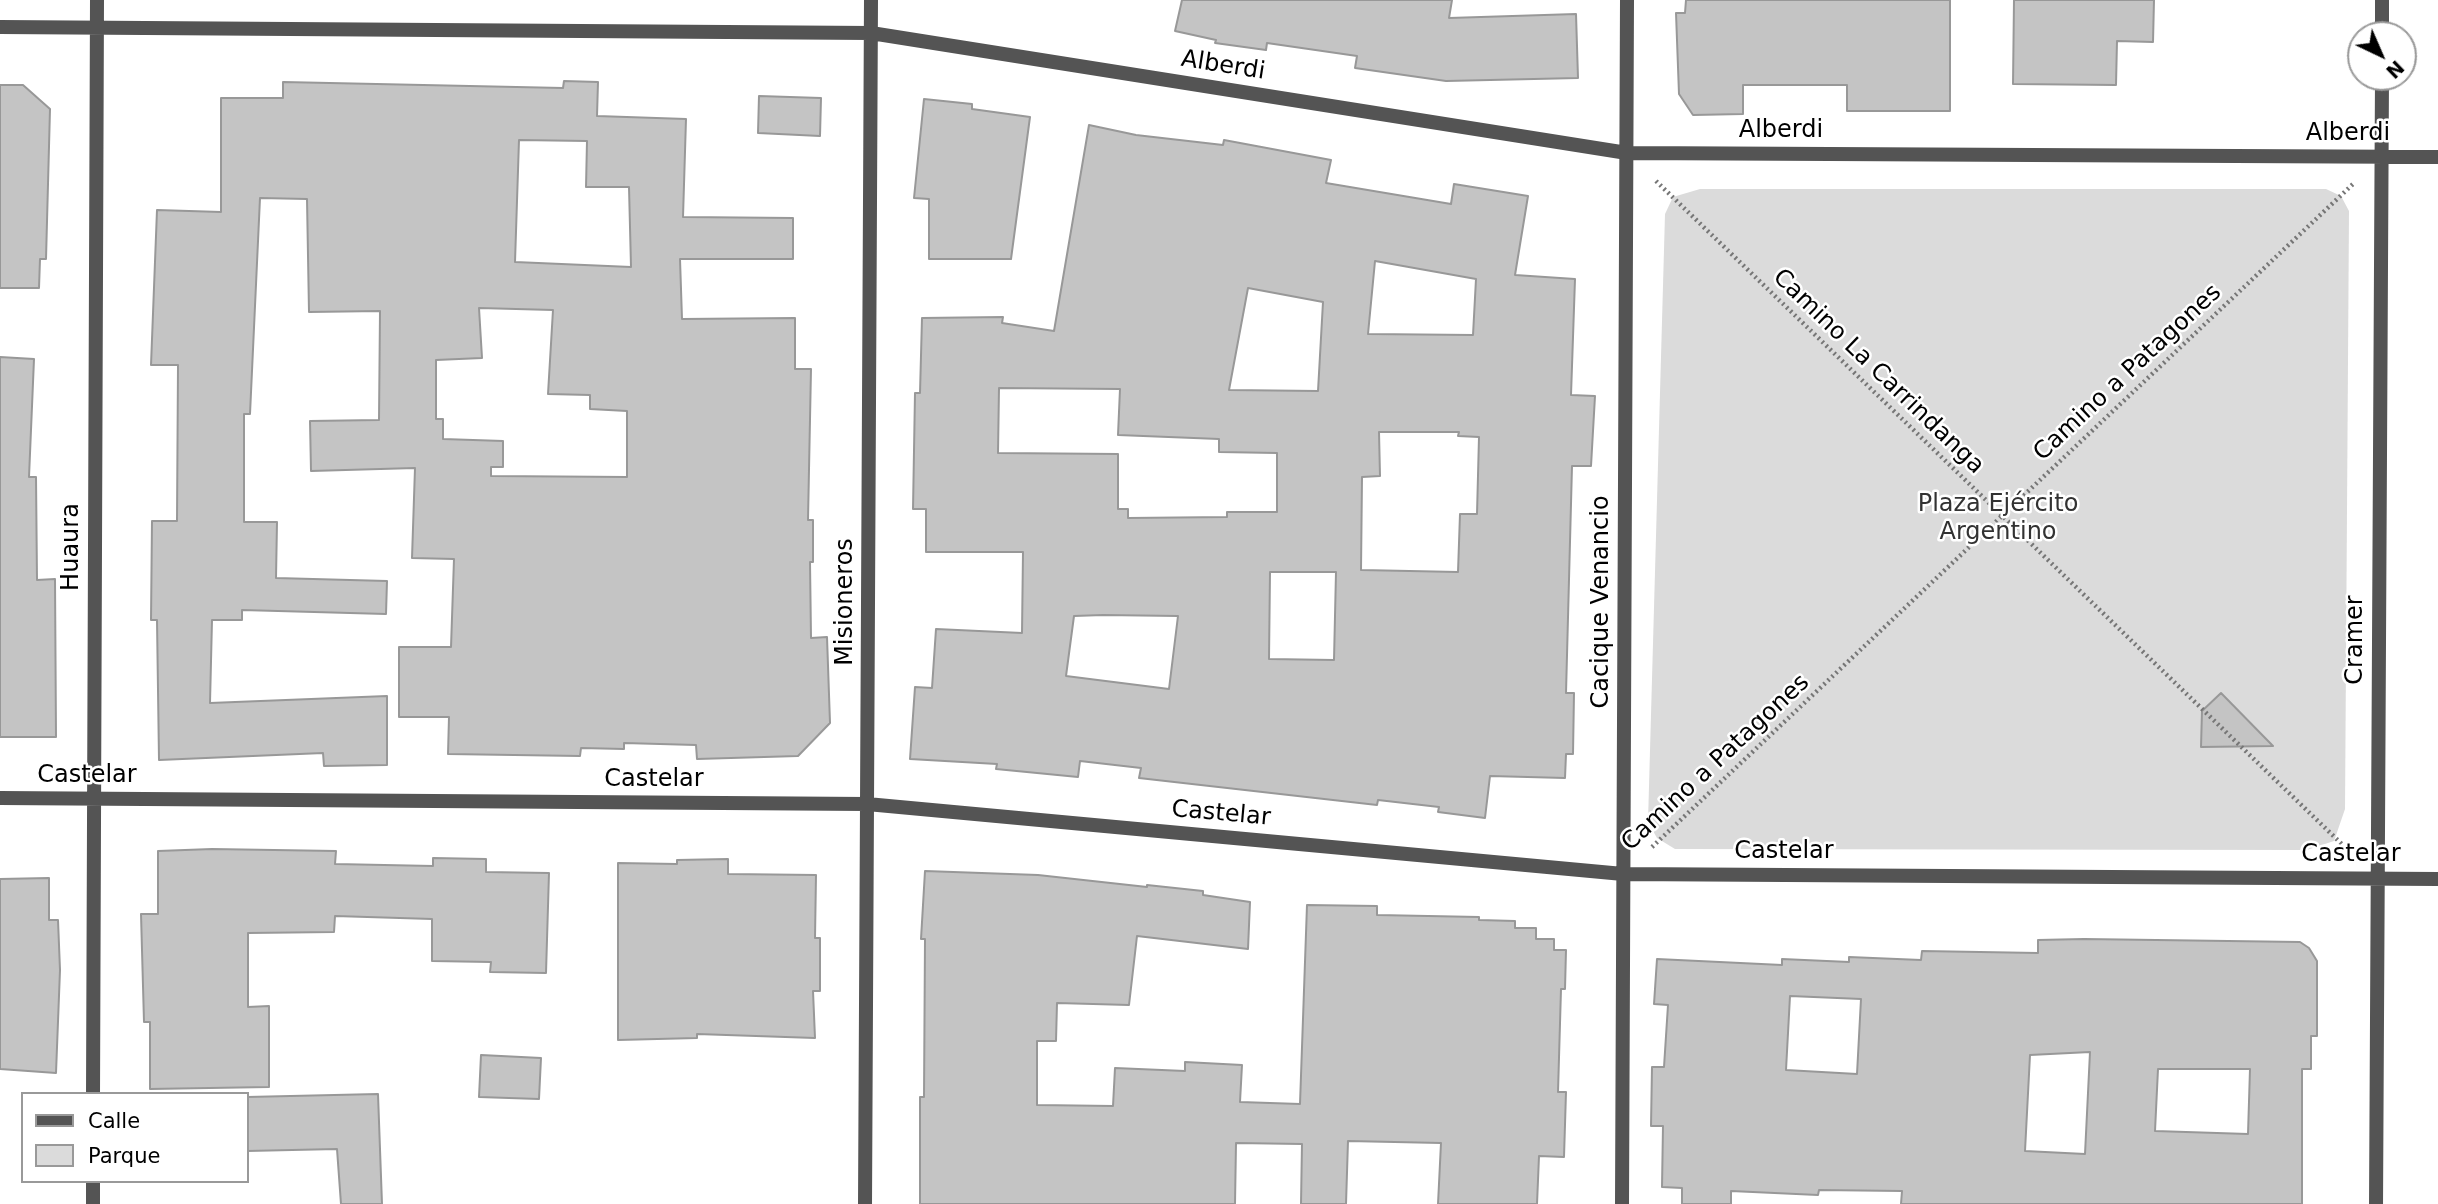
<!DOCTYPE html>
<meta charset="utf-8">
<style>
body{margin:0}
#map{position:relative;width:2438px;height:1204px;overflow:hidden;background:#fff;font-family:"DejaVu Sans",sans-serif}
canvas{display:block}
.legend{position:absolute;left:21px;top:1092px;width:228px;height:91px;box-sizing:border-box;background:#fff;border:2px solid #999;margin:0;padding:9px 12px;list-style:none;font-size:21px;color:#000}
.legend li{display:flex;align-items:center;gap:14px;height:35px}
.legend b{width:35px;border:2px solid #999}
.north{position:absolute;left:2347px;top:21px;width:70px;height:70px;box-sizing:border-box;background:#fff;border:2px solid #999;border-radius:50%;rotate:136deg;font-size:19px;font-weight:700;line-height:28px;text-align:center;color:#000}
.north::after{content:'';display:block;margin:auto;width:24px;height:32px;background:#000;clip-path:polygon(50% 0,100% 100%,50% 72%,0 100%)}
</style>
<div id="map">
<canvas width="2438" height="1204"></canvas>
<ul class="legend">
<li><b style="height:9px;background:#545454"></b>Calle</li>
<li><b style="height:19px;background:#dbdbdb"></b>Parque</li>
</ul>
<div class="north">N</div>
</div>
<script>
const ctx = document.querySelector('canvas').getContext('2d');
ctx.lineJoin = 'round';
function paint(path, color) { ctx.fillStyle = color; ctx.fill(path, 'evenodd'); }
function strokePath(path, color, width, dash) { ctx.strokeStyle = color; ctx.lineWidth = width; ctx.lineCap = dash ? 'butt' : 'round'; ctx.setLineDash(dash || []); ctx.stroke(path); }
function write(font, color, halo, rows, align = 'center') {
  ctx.font = font + ' "DejaVu Sans",sans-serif'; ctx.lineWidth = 5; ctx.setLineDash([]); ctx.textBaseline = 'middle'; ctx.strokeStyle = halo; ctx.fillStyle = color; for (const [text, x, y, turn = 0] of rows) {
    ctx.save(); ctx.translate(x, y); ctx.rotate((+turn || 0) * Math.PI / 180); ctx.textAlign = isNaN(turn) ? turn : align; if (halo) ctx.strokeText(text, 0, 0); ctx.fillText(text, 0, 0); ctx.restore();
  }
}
const green = new Path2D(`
 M1700,189H2326L2341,196L2349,211L2345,809L2334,841L2307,850L1675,849L1657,838L1648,822L1665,214L1673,197Z`);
const building = new Path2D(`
 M1182,0H1452L1449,18L1576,14L1578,78L1446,81L1355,68L1357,56L1267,43L1266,50L1215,43L1216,40L1175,31Z
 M1686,0H1950V111H1847V85H1743V114L1693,115L1679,94L1676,13H1685Z
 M2014,0H2154L2153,42L2117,41L2116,85L2013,84Z
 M564,81L598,82L597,116L686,119L683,217L793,218V259H680L682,319L795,318V369H811L808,520H813V562H810L811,638L827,637L830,723L798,756L697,759L696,745L624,743V749L581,748L580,756L448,754L449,717H399V647H451L454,559L412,558L415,468L311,471L310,421L379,420L380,311L309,312L307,199L260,198L250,414H244V522H277L276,578L387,581L386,614L242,610V620H212L210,703L387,696V765L324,766L323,753L159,760L157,620H151L152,521H177L178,365H151L157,210L221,212V98H283V82L563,88ZM519,140L587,141L586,187H629L631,267L515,262ZM479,308L553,310L548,394L590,395V409L627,411V477L491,476V467H503V441L443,439V419H436V360L482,358Z
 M0,85H23L50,109L46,259H40L39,288H0Z
 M759,96L821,98L820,136L758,133Z
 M924,99L972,104V109L1030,117L1011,259H929V199L914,198Z
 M1089,125L1136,135L1223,145L1224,140L1331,160L1326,183L1451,204L1454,184L1528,196L1515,275L1575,279L1571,395L1595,396L1591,466H1572L1566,693H1574L1573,754H1566L1565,778L1490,776L1485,818L1438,812L1439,807L1378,800L1377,805L1139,778L1141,768L1080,761L1078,777L996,769L997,764L910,759L915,687L932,688L936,629L1022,633L1023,552H926V509H913L915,393H920L922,318L1003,317L1002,323L1054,331ZM1375,261L1476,279L1473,335L1368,334ZM1248,288L1323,302L1318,391L1229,390ZM999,388L1120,389L1118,435L1219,439V452L1277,453V512H1227V517L1128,518V509H1118V454L998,453ZM1379,432H1459L1458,436L1479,437L1477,514H1460L1458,572L1361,570L1362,477L1380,476ZM1270,572H1336L1334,660L1269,659ZM1103,615L1178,616L1169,689L1066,676L1074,616Z
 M0,357L34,359L29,477H36L37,580L55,579L56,737H0Z
 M2221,693L2273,746L2201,747L2202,711Z
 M212,849L336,851L335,864L433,866V858L486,859V872L549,873L546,973L490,972L491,962L432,961V919L335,916L334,932L248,933V1007L269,1006V1087L150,1089V1022H144L141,914H158V851Z
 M728,859V874L816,875L815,938H820V991H813L815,1038L697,1034V1038L618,1040V863L677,864V860Z
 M925,871L1038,875L1147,887V885L1203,891V895L1250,902L1248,949L1137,936L1129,1005L1057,1003L1056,1041H1037V1105L1113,1106L1115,1068L1185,1071V1062L1242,1065L1240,1102L1300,1104L1307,905L1377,906V915L1479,917V920L1515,921V928H1536V939H1554V950H1566L1565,989H1561L1558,1092H1566L1564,1157L1539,1156L1537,1204H1438L1441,1143L1348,1141L1346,1204H1301L1302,1144L1236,1143L1235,1204H920V1097H924L925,939H921Z
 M49,878V920H58L60,970L56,1073L0,1069V879Z
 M2084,939L2300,942L2309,948L2317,961V1036H2311V1069H2302V1204H1901L1902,1191L1819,1190L1818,1195L1731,1191V1204H1682V1188L1662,1187L1663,1126H1651L1652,1067H1664L1668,1005L1654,1004L1657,959L1782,965V959L1849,962V957L1921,960L1922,951L2038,953V940ZM1790,996L1861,999L1857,1074L1786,1070ZM2090,1052L2085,1154L2025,1151L2030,1055ZM2158,1069H2250L2248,1134L2155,1131Z
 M481,1055L541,1058L539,1099L479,1097Z
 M378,1094L382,1204H341L337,1149L247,1151V1097Z`);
const path = new Path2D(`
 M1656,181L2349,851
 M1652,847L2353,184`);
const minor = new Path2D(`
 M0,27L871,33L1627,153L2438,157
 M2382,35V0
 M0,798L867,804L1623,874L2438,879
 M93,1094L97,0
 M93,1204V1181
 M865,1204L871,0
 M1622,1204L1627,0
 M2376,1204L2382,77`);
const streetNames = [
 ["Alberdi",1223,66,9],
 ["Alberdi",1781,131],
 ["Alberdi",2348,134],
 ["Camino La Carrindanga",1878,372,44],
 ["Camino a Patagones",2128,373,-43],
 ["Huaura",72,547,-90],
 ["Misioneros",846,602,-90],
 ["Cacique Venancio",1602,602,-90],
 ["Cramer",2356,640,-90],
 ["Camino a Patagones",1716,763,-43],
 ["Castelar",87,776],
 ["Castelar",654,780],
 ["Castelar",1221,814,5],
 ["Castelar",1784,852],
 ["Castelar",2351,855]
];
const parkNames = [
 ["Plaza Ejército",1998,505],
 ["Argentino",1998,533]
];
paint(green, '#dbdbdb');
paint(building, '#c4c4c4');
strokePath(building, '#989898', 2);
strokePath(path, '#767676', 4.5, [2, 3.5]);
strokePath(minor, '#545454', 14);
write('24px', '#000', '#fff', streetNames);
write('24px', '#323232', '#fff', parkNames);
</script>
